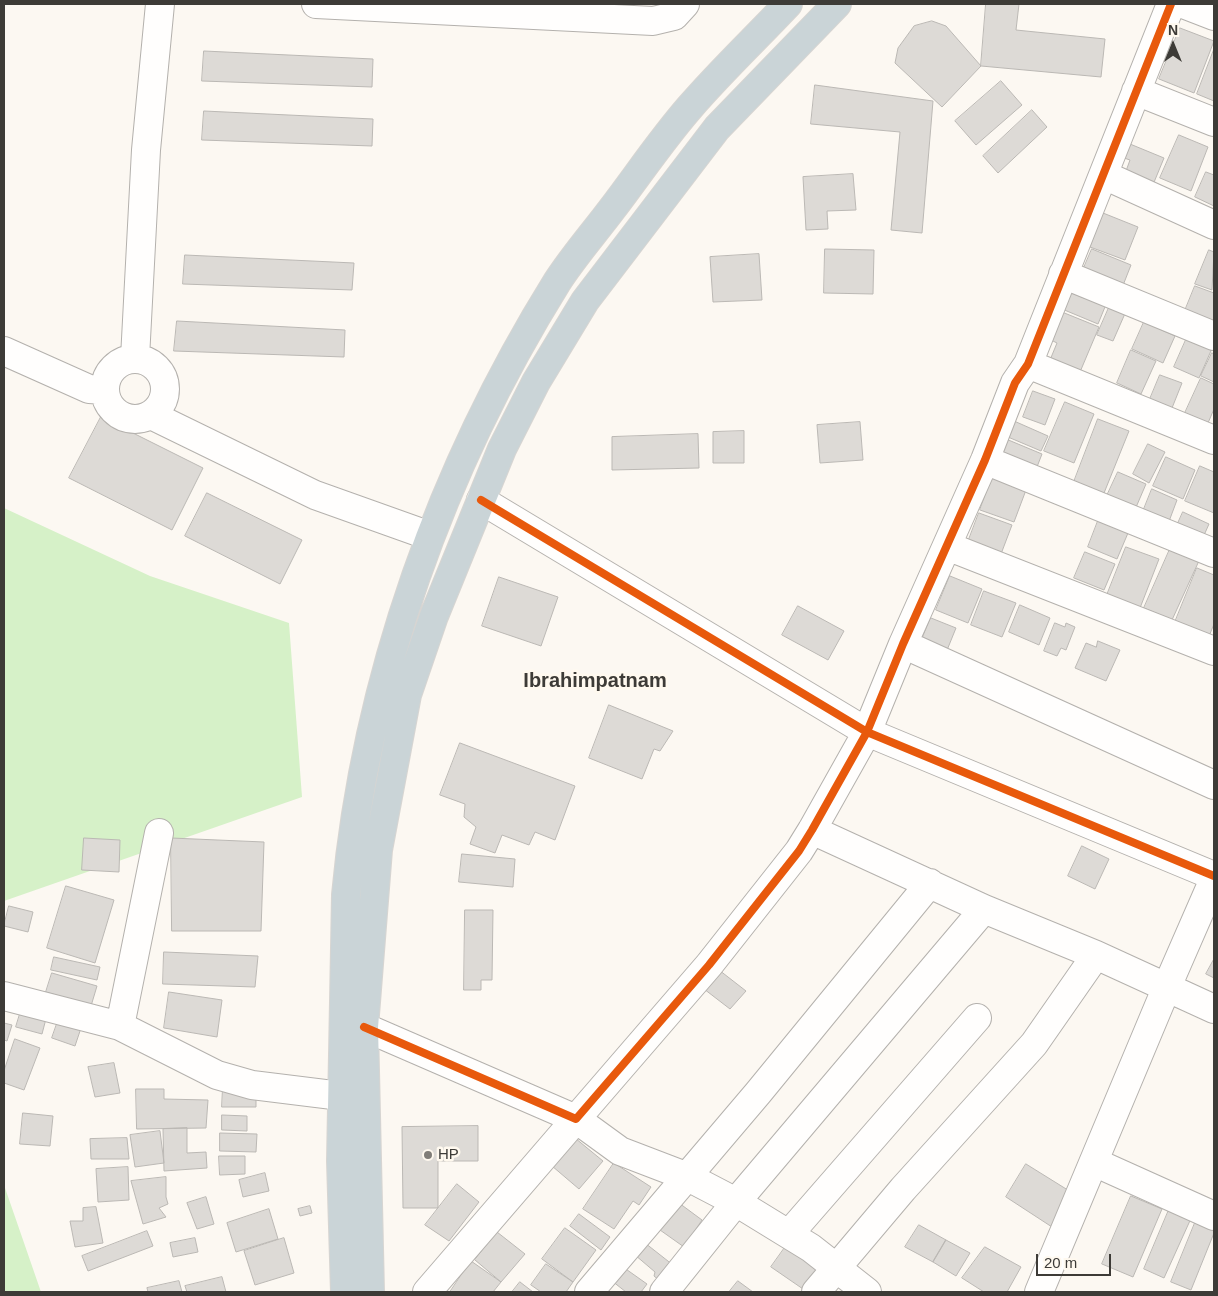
<!DOCTYPE html>
<style>
body{margin:0}
#map{position:relative;width:1218px;height:1296px;overflow:hidden;background:#fcf8f2;font-family:Arial,sans-serif}
canvas{display:block}
.frame{position:absolute;inset:0;border:5px solid #3d3b37;pointer-events:none}
.north{position:absolute;left:1148px;top:20px;width:50px;height:50px;-webkit-text-stroke:4px #fff9ef;paint-order:stroke;rotate:0deg;font-size:14px;font-weight:700;line-height:20px;text-align:center;color:#3d3b37}
.north::after{content:'';display:block;margin:auto;width:18px;height:22px;background:#3d3b37;clip-path:polygon(50% 0,100% 100%,50% 72%,0 100%)}
.scale{position:absolute;left:1036px;top:1254px;width:75px;height:22px;box-sizing:border-box;border:2px solid #3d3b37;border-top:0;padding-left:6px;font-size:15px;line-height:18px;white-space:nowrap;color:#3d3b37;-webkit-text-stroke:4px #fff9ef;paint-order:stroke}
</style>
<div id="map">
<canvas width="1218" height="1296"></canvas>
<div class="frame"></div>
<div class="north">N</div>
<div class="scale">20 m</div>
</div>
<script>
const ctx = document.querySelector('canvas').getContext('2d');
ctx.lineJoin = 'round';
function paint(path, color) { ctx.fillStyle = color; ctx.fill(path, 'evenodd'); }
function strokePath(path, color, width, dash) { ctx.strokeStyle = color; ctx.lineWidth = width; ctx.lineCap = dash ? 'butt' : 'round'; ctx.setLineDash(dash || []); ctx.stroke(path); }
function write(font, color, halo, rows, align = 'center') {
  ctx.font = font + ' Arial,sans-serif'; ctx.lineWidth = 5; ctx.setLineDash([]); ctx.textBaseline = 'middle'; ctx.strokeStyle = halo; ctx.fillStyle = color; for (const [text, x, y, turn = 0] of rows) {
    ctx.save(); ctx.translate(x, y); ctx.rotate((+turn || 0) * Math.PI / 180); ctx.textAlign = isNaN(turn) ? turn : align; if (halo) ctx.strokeText(text, 0, 0); ctx.fillText(text, 0, 0); ctx.restore();
  }
}
const green = new Path2D(`
 M4,508L150,576L289,623L302,797L4,901Z
 M4,1185L41,1292H4Z`);
const building = new Path2D(`
 M986,4H1019L1016,30L1105,39L1101,77L981,66Z
 M932,21L946,26L981,66L942,107L895,63L898,48L914,26Z
 M1180,28L1214,41L1194,93L1159,79Z
 M1214,49V101L1197,94Z
 M204,51L373,59L372,87L202,81Z
 M1001,81L1022,105L976,145L955,121Z
 M815,85L933,101L922,233L891,230L900,132L811,124Z
 M1032,110L1047,127L998,173L983,156Z
 M204,111L373,119L372,146L202,140Z
 M1179,135L1208,147L1191,191L1160,178Z
 M1130,144L1164,158L1150,192L1126,171L1130,160L1124,158Z
 M1206,172L1214,175V206L1195,197Z
 M853,174L856,210L827,211L828,229L806,230L803,177Z
 M1103,213L1138,227L1125,260L1090,247Z
 M825,249L874,250L873,294L824,293Z
 M1092,249L1131,265L1120,293L1080,277Z
 M1209,250L1214,252L1212,290L1195,284Z
 M759,254L762,300L713,302L710,257Z
 M185,255L354,263L352,290L183,284Z
 M1195,286L1214,293V330L1182,318Z
 M1069,292L1084,298L1086,293L1107,302L1098,324L1062,309Z
 M1111,303L1127,309L1113,341L1097,335Z
 M1062,312L1099,327L1080,372L1050,360L1057,343L1051,340Z
 M177,321L345,330L344,357L174,351Z
 M1144,322L1175,336L1163,363L1132,349Z
 M1189,333L1214,344L1199,378L1174,367Z
 M1131,350L1156,361L1141,394L1117,383Z
 M1212,353L1214,354V382L1201,376Z
 M1160,375L1182,383L1172,408L1150,399Z
 M1201,378L1214,384V409L1208,423L1185,413Z
 M1033,391L1055,399L1045,425L1023,417Z
 M1065,402L1094,414L1074,463L1044,451Z
 M101,417L203,468L172,530L69,478Z
 M1098,419L1129,431L1102,498L1072,487Z
 M1014,421L1048,436L1041,451L1008,437Z
 M860,422L863,460L820,463L817,425Z
 M744,431V463H713V432Z
 M698,434L699,468L612,470V437Z
 M1006,439L1042,454L1035,472L999,457Z
 M1148,444L1165,452L1149,483L1133,474Z
 M1166,457L1195,470L1183,499L1153,486Z
 M1200,466L1214,472V513L1185,501Z
 M1118,472L1146,484L1134,512L1105,500Z
 M992,478L1026,490L1014,522L980,510Z
 M1152,489L1177,500L1168,524L1142,514Z
 M207,493L302,540L280,584L185,536Z
 M1183,512L1209,524L1201,542L1175,530Z
 M979,513L1012,525L1001,554L968,542Z
 M1098,521L1128,533L1117,559L1088,547Z
 M1174,540L1203,552L1172,620L1144,608Z
 M1126,547L1159,559L1140,608L1107,595Z
 M1085,552L1115,564L1104,590L1074,578Z
 M1197,568L1214,575V624L1205,646L1171,632Z
 M950,576L982,589L968,623L936,610Z
 M499,577L558,597L541,646L482,626Z
 M984,591L1016,603L1002,637L971,625Z
 M1020,605L1050,618L1039,645L1009,632Z
 M798,606L844,631L828,660L782,635Z
 M931,618L956,628L943,660L918,649Z
 M1055,623L1065,627L1066,623L1075,627L1066,650L1061,648L1057,656L1044,651Z
 M1098,641L1120,650L1106,681L1075,668L1086,643L1096,647Z
 M609,705L673,731L660,751L654,749L642,779L589,758Z
 M460,743L575,786L555,840L535,832L529,845L502,835L495,853L470,844L476,827L464,817L465,804L440,795Z
 M84,838L120,840L119,872L82,870Z
 M171,838L264,842L261,931H172Z
 M1082,846L1109,859L1095,889L1068,876Z
 M462,854L515,859L513,887L459,882Z
 M66,886L114,900L95,963L47,948Z
 M9,906L33,912L28,932L4,926Z
 M465,910H493L492,980H481V990H464Z
 M164,952L258,956L255,987L163,984Z
 M54,957L100,967L97,980L51,970Z
 M1214,959V978L1206,974Z
 M719,970L746,991L730,1009L704,989Z
 M52,973L97,986L91,1006L46,992Z
 M169,992L222,1000L217,1037L164,1028Z
 M23,1004L48,1011L42,1034L16,1027Z
 M59,1018L82,1025L75,1046L52,1038Z
 M4,1023L12,1025L7,1041L4,1040Z
 M15,1039L40,1048L24,1090L4,1083V1071Z
 M114,1063L120,1093L95,1097L88,1067Z
 M223,1087L256,1088V1107H222Z
 M136,1089H164V1099L208,1100L206,1128L137,1129Z
 M23,1113L53,1116L50,1146L20,1144Z
 M222,1115L247,1116V1131L222,1130Z
 M478,1126V1161H438V1208H403L402,1127Z
 M187,1128V1153L206,1152L207,1168L164,1171L163,1129Z
 M160,1131L164,1163L135,1167L130,1135Z
 M220,1133L257,1134L256,1152L220,1151Z
 M127,1138L129,1159H91L90,1139Z
 M575,1138L603,1161L579,1189L552,1166Z
 M219,1156H245V1174L220,1175Z
 M614,1163L651,1187L639,1205L633,1201L614,1229L583,1209Z
 M1026,1164L1071,1192L1052,1227L1006,1197Z
 M128,1167L129,1200L98,1202L96,1169Z
 M265,1173L269,1191L243,1197L239,1180Z
 M166,1177V1197L168,1204L159,1208L166,1217L143,1224L131,1181Z
 M457,1184L479,1202L449,1241L425,1225Z
 M1131,1196L1162,1209L1133,1277L1102,1264Z
 M206,1197L214,1224L197,1229L187,1203Z
 M679,1203L702,1220L684,1247L660,1230Z
 M1171,1205L1193,1214L1164,1278L1144,1269Z
 M310,1206L312,1213L300,1216L298,1209Z
 M96,1207L103,1243L75,1247L70,1221H83V1208Z
 M269,1209L278,1239L236,1252L227,1223Z
 M579,1214L610,1237L601,1250L570,1226Z
 M1197,1218L1214,1225V1233L1191,1290L1171,1282Z
 M919,1225L946,1240L933,1262L905,1247Z
 M565,1228L596,1250L573,1282L542,1259Z
 M147,1231L153,1246L88,1271L82,1256Z
 M497,1232L525,1254L501,1282L475,1260Z
 M195,1238L198,1252L173,1257L170,1243Z
 M284,1238L294,1273L255,1285L244,1251Z
 M946,1240L970,1253L956,1276L933,1262Z
 M645,1243L673,1265L660,1281L654,1276L655,1272L635,1255Z
 M786,1246L818,1268L803,1289L771,1267Z
 M985,1247L1021,1267L1007,1292H984L962,1278Z
 M471,1261L501,1282L493,1292H450Z
 M546,1264L573,1282L566,1292H541L531,1285Z
 M623,1267L647,1284L641,1292H626L612,1281Z
 M222,1277L226,1292H187L185,1286Z
 M179,1281L182,1292H148L147,1288Z
 M738,1281L753,1292H729Z
 M520,1282L533,1292H512Z`);
const minor = new Path2D(`
 M316,4L653,21L674,16L685,4
 M1183,4L1214,16
 M1136,91L1214,122
 M1104,175L1214,225
 M1063,274L1214,336
 M4,351L89,389L105,390
 M135,358L146,150L160,4
 M105 389a30 30 0 1 1 60 0a30 30 0 1 1-60 0Z
 M1028,364L1214,440
 M151,415L315,495L430,536
 M985,460L1214,553
 M481,500L867,732L1214,876
 M947,546L1214,651
 M903,644L1214,785
 M812,830L984,909L1096,955L1214,1009
 M4,996L120,1026L217,1075L252,1085L341,1096
 M120,1026L159,833
 M364,1027L576,1119L709,965L799,851L812,830L867,732L903,644L985,460L1015,383L1028,364L1171,4
 M1094,1162L1214,1216
 M789,1234L977,1018
 M427,1292L576,1119L620,1151L688,1177L736,1202L811,1248L867,1292
 M589,1292L758,1093L930,883
 M664,1292L736,1202L984,909
 M816,1292L903,1189L1034,1044L1096,955
 M1039,1292L1166,989L1214,879`);
const highway = new Path2D(`
 M345,1292L341,1161L346,895C366,678 442,467 557,282C573,257 594,233 612,209C638,175 662,139 690,107C721,71 756,38 788,4
 M370,1292L364,1027L378,850L407,695L434,616L502,449L536,382L585,301L717,128L837,4`);
const cycleway = new Path2D(`
 M481,500L867,732L1214,876
 M364,1027L576,1119L709,965L799,851L812,830L867,732L903,644L985,460L1015,383L1028,364L1171,4`);
const markers = [
 [428,1155,5,"#807d78"]
];
const poiNames = [
 ["HP",438,1155]
];
const districtNames = [
 ["Ibrahimpatnam",595,681]
];
paint(green, '#d6f1c8');
paint(building, '#dddad6');
strokePath(building, '#bbb8b4', 1);
strokePath(minor, '#b4b1ad', 30);
strokePath(highway, '#d7d5d2', 30);
strokePath(minor, '#fffefd', 28);
strokePath(highway, '#cad4d7', 28);
strokePath(cycleway, '#e8590c', 8);
for (const [x, y, r, color] of markers) { const dot = new Path2D(); dot.arc(x, y, r, 0, 2 * Math.PI); ctx.fillStyle = color; ctx.fill(dot); strokePath(dot, '#fff9ef', 2); }
write('15px', '#3d3b37', '#fff9ef', poiNames, 'left');
write('bold 20px', '#3d3b37', '#fff9ef', districtNames);
</script>
